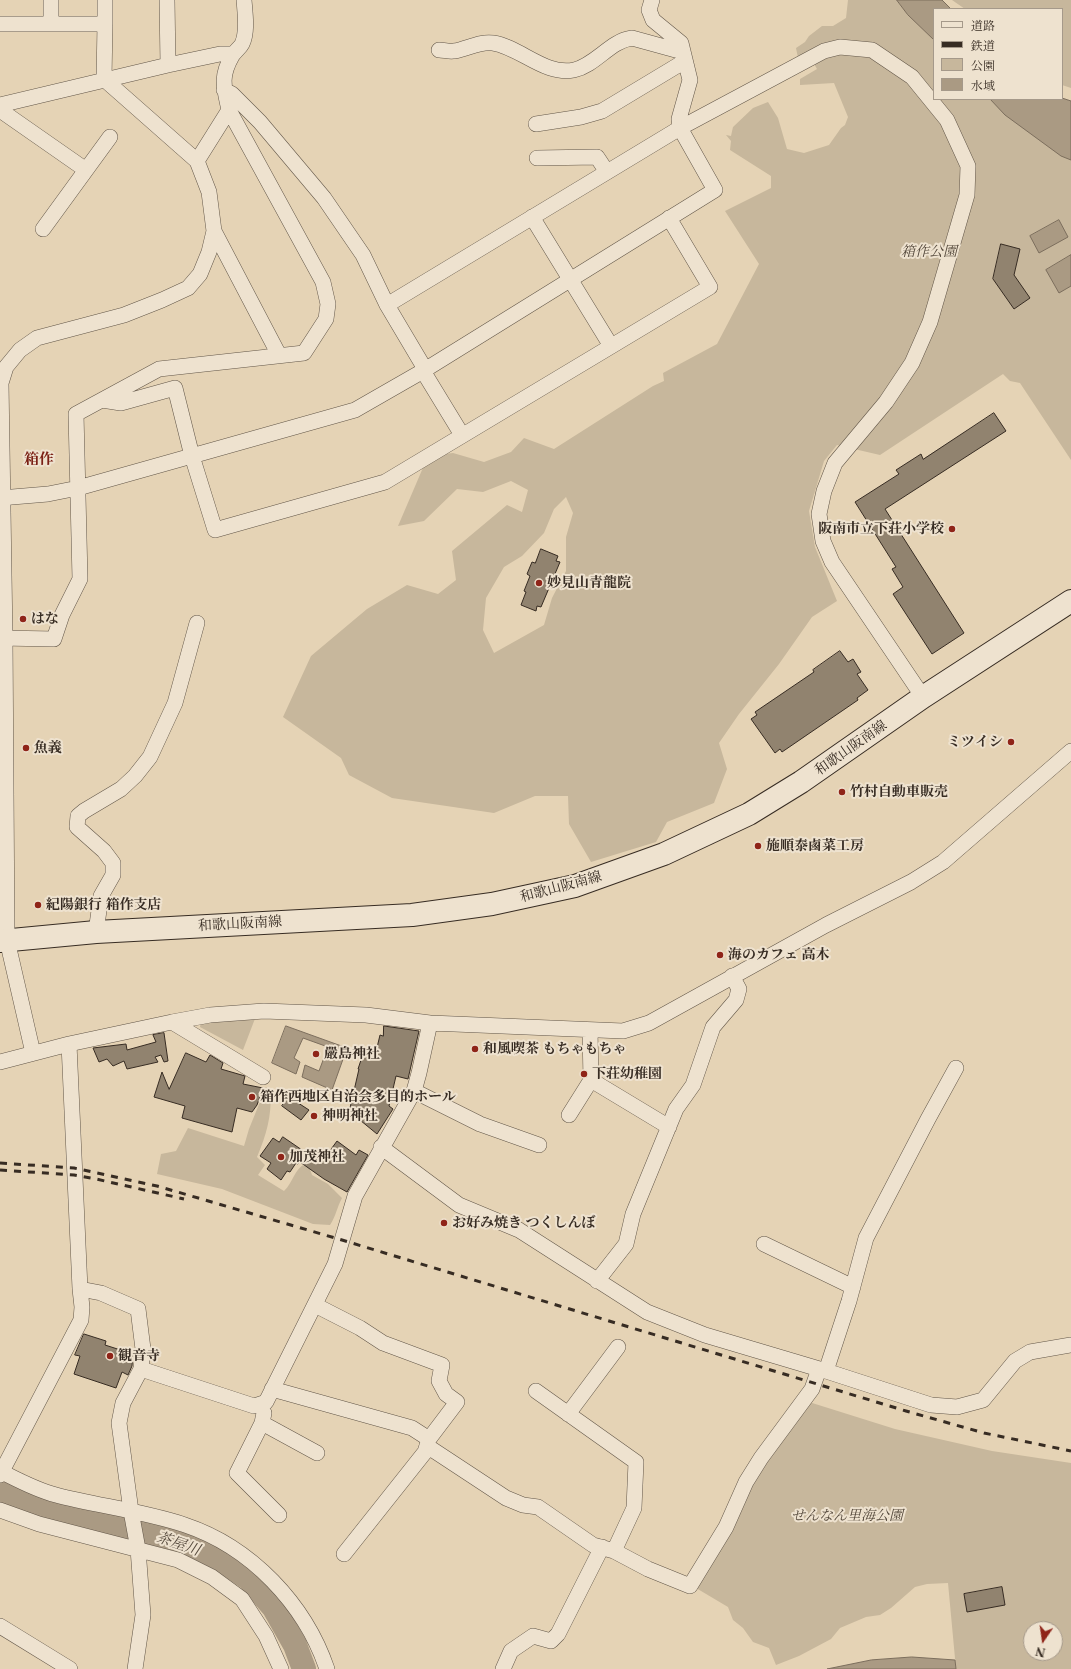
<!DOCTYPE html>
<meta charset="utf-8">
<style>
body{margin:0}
#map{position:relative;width:1071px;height:1669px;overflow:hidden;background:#e5d3b5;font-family:"Libre Caslon Text","Noto Serif JP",serif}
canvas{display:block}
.legend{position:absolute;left:933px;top:8px;width:130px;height:92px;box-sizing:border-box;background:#eee2cf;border:1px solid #a5998a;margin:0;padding:5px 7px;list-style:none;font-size:12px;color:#372c23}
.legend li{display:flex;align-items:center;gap:8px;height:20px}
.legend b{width:20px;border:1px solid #a5998a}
.north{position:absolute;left:1023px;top:1621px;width:40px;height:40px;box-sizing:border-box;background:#eee2cf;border:1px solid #a5998a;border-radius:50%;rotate:193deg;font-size:11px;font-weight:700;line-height:16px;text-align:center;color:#372c23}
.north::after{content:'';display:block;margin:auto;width:14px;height:18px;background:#8f2418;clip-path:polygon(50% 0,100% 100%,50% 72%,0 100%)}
</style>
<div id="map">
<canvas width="1071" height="1669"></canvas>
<ul class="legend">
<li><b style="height:5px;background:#eee2cf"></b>道路</li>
<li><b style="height:5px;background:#372c23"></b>鉄道</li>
<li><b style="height:11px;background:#c7b79c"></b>公園</li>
<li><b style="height:11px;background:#aa9a83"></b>水域</li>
</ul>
<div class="north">N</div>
</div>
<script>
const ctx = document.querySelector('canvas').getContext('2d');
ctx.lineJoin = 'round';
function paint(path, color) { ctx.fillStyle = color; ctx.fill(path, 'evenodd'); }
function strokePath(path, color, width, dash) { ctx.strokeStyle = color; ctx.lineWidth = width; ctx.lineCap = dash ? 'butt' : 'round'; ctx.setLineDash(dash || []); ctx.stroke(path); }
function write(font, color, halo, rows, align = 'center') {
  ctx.font = font + ' "Libre Caslon Text","Noto Serif JP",serif'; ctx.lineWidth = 4; ctx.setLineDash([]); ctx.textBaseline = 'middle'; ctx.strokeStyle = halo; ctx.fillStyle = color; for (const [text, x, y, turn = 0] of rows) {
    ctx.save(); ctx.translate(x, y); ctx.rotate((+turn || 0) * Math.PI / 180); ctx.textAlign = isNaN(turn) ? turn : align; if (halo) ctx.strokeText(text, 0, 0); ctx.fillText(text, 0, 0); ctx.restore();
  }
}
const green = new Path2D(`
 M848,0H921L934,28V99H996L1071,156V460L1020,383L1010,381L1003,374L880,455L837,445L824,461L809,511L815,547L837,601L812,617L779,664L739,714L719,743L727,769L714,803L667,822L656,842L591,862L569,824L568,796H535L494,813L392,798L349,775L341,758L283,717L311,656L367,609L407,585L438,594L456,580L452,551L507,505L522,512L528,490L511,481L483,492L457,489L424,521L398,526L428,456L453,453L484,462L511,452L524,438L554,449L653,386L664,381L663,373L717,344L759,264L725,211L771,188V176L730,150L731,141L726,135L731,136L733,127L753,108L768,102L778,118L787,149L804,153L829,145L841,128L845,125L848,117L834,83L800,85V79L817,69L809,55L798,58L796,48L805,42L809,36L822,26H833L846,18ZM566,497L573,513L566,537V571L552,598L544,625L494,653L483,630L486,598L504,567L522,556L544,533L554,509Z
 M952,0H1071V88L1062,85V9H965Z
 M256,1016L243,1050L200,1027L201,1021Z
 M266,1087L271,1092C271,1118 267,1133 257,1157L265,1165L258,1175L284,1191C293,1183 294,1169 305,1164L309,1166L312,1175L328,1184L342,1198C337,1207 336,1216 330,1225L313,1224L222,1189L157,1174L161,1154L176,1151L188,1128L244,1146L249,1129Z
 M809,1402L895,1429L992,1451L1071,1463V1669H956L948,1583L927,1584L915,1587L891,1608L880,1615L866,1617L840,1628L831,1639L799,1656L776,1665L769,1648L753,1642L743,1628L733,1620L728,1607L696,1588L758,1472ZM1031,1629H1055V1653H1031Z`);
const water = new Path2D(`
 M897,0H942L951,9H934V40L908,15Z
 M1062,98L1071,101V160L1061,156L1005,115L990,99Z
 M1059,220L1068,237L1039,253L1030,236Z
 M1071,255V286L1059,293L1046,270Z
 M286,1026L347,1048L332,1090L302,1077L305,1065L319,1071L328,1047L303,1038L294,1058L300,1062L296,1074L272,1063Z
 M912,1657L955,1660L956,1669H827L871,1660Z`);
const river = new Path2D(`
 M0,1492L38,1508L171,1540L220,1559L248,1578L274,1608L295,1645L304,1669`);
const building = new Path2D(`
 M1001,244L1020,249L1014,275L1030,298L1014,309L993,279Z
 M994,413L1006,431L885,509L964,633L932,654L893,594L903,587L892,569L896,567L855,502L899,474L896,470L921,454L923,459Z
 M541,549L558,556L556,561L560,562L541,607L537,606L536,611L521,605L526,592L524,591L530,576L527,574L532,562L535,563Z
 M840,651L848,662L853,659L861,672L857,674L868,690L857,698L858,700L782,752L780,749L775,753L751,719L757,715L755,712L814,672L813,670Z
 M384,1026L419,1031L408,1079L396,1076L389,1106L393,1109L377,1134L355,1116L357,1112L350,1108L359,1069H358L363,1054L375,1056L380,1035L383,1036Z
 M164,1033L168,1061L164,1062L161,1055L155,1057L158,1062L127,1069L124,1061L113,1066L107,1059L99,1062L93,1048L126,1044L127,1050L156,1042L153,1035Z
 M186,1053L206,1062L210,1055L223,1063L221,1069L245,1076L243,1084L263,1088L257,1105L252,1112L237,1108L232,1132L182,1118L185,1106L154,1097L162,1072L169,1089Z
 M289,1097L309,1110L301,1120L282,1106Z
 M283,1137L321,1163L337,1141L356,1155L359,1150L368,1155L347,1192L324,1179L300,1162L298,1164L296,1163L290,1172L287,1171L281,1180L267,1169L271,1163L260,1156L273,1138L279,1142Z
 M84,1334L106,1341L105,1345L133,1354L132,1366L128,1375L122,1372L116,1388L74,1374L80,1356L75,1355Z
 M1002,1587L1005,1605L967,1612L964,1594Z`);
const street = new Path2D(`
 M51,0V24
 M105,0V24
 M167,0L168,65
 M0,24H105L104,79L197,161L209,192L214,231L209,252L200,274L188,288L162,300L124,315L37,338L20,350L6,367L1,383L5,638L7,940L33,1053
 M439,50C444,50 450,52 454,51C467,49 480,41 493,43C520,47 545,76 574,70C596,65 610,41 632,38L683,52
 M224,90L232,94L260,122L324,198L363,255L387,305L425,369
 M0,105L168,65L220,54H233
 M0,110L86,170
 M536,124L581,117L602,111L685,61
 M537,158L597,157L607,172
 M197,161L229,110
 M532,217L611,346
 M43,229L110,137
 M214,231L279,355
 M387,305L680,128L824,51L840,47L872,50L912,77L947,120L968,166L967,195L930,322L912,363L886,402L835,463L824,491L819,514L823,541L832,562L923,697
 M423,371L462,435
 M102,400L121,403L175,388L192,456L215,530L385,482L710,287L669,218
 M0,498L48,494L78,488L355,410L423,371L715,190L680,128L679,119L690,80L681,43L653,20L649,10L652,0
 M0,638L54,639L62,615L80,579L76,414L159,369L304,353L326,319L328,304L323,282L229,110C224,87 220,77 232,56C235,51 240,48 242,44C248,32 245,13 244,0
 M96,932L101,896L113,875V863L104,851L77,827L78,816L84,811L121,789L135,776L150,757L175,703L197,623
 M172,1022L263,1077
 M0,1062L69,1044L172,1022L210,1015L264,1011L366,1015L430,1023L623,1031L649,1023L826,925L911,882L943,862L1071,751
 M591,1080L669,1127
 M414,1091L480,1124L539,1145
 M569,1115L591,1080L590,1030
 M381,1147L459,1205L519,1230L647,1312L705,1335L826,1371L931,1405L957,1407L983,1400L1015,1361L1030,1352L1071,1345
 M764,1244L853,1287
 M597,1281L626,1244L633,1214L676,1109L693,1085L713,1027L736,1000L739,989L732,976
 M80,1289L101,1293L138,1309L143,1349L141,1369L123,1403L119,1423L131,1511L138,1549L143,1615L135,1669
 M315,1305L360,1328L383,1343L442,1365L439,1381L446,1394L457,1402L429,1439L425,1452L344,1554
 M141,1369L254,1406L266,1402L335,1264L355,1196L414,1091L419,1073L430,1023
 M826,1371L849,1301L866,1238L928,1119L956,1068
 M272,1389L412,1428L429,1439
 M536,1391L636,1462L634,1508L614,1551
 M264,1413L262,1423L317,1453
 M568,1414L618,1347
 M262,1423L237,1473L279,1515
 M427,1446L506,1498L523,1505L538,1507L593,1545L614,1551L648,1569L690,1586L726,1527L746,1482L761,1458L812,1389L819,1369
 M0,1471C18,1480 36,1490 56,1495C98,1506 143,1511 185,1525C251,1547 305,1604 327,1669
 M0,1475L81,1320L82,1307L80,1289L69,1044
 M0,1510L39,1524L178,1560L212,1577L242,1599L266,1636L281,1669
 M0,1626L70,1669
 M503,1669L511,1651L533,1636L551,1641L558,1634L602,1547`);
const secondary = new Path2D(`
 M0,941L96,932L412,915L492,904L575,886L664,854L749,814L801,782L923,697L1071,601`);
const rail = new Path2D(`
 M0,1163L74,1168L157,1186L342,1240L906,1411L984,1433L1071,1451
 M0,1170L74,1175L96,1179L184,1199`);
const markers = [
 [952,529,4,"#8f2418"],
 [539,583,4,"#8f2418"],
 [23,619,4,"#8f2418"],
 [1011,742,4,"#8f2418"],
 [26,748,4,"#8f2418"],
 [842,792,4,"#8f2418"],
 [758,846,4,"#8f2418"],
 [38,905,4,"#8f2418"],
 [720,955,4,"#8f2418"],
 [475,1049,4,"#8f2418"],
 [316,1054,4,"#8f2418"],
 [584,1074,4,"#8f2418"],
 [252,1097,4,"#8f2418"],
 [314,1116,4,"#8f2418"],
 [281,1157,4,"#8f2418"],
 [444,1223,4,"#8f2418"],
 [110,1356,4,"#8f2418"]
];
const parkNames = [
 ["箱作公園",929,252],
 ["せんなん里海公園",847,1516]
];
const poiNames = [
 ["阪南市立下荘小学校",944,529,"right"],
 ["妙見山青龍院",547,583],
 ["はな",31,619],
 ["ミツイシ",1003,742,"right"],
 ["魚義",34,748],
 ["竹村自動車販売",850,792],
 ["施順泰鹵菜工房",766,846],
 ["紀陽銀行 箱作支店",46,905],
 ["海のカフェ 高木",728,955],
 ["和風喫茶 もちゃもちゃ",483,1049],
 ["嚴島神社",324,1054],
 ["下荘幼稚園",592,1074],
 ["箱作西地区自治会多目的ホール",260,1097],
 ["神明神社",322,1116],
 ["加茂神社",289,1157],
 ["お好み焼き つくしんぼ",452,1223],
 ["観音寺",118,1356]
];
const streetNames = [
 ["和歌山阪南線",851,748,-35],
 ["和歌山阪南線",561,887,-15],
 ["和歌山阪南線",240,924,-3]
];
const neighbourhoodNames = [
 ["箱作",39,460]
];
const waterNames = [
 ["茶屋川",178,1544,19]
];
paint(green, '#c7b79c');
paint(water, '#aa9a83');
strokePath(water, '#7c6e5d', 1);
strokePath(river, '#aa9a83', 24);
paint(building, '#91836f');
strokePath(building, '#372c23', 1);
strokePath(street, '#625648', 16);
strokePath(secondary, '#372c23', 24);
strokePath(street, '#eee2cf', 15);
strokePath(secondary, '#eee2cf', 22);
strokePath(rail, '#372c23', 3, [7, 7]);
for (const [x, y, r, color] of markers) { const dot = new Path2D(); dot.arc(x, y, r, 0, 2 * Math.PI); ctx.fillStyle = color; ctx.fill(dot); strokePath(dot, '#eee2cf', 1.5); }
write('italic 14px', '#54483b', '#eee2cf', parkNames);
write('bold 14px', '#372c23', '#eee2cf', poiNames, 'left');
write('14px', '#372c23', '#eee2cf', streetNames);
write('bold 15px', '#7a1f14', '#eee2cf', neighbourhoodNames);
write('italic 15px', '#54483b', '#eee2cf', waterNames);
</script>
